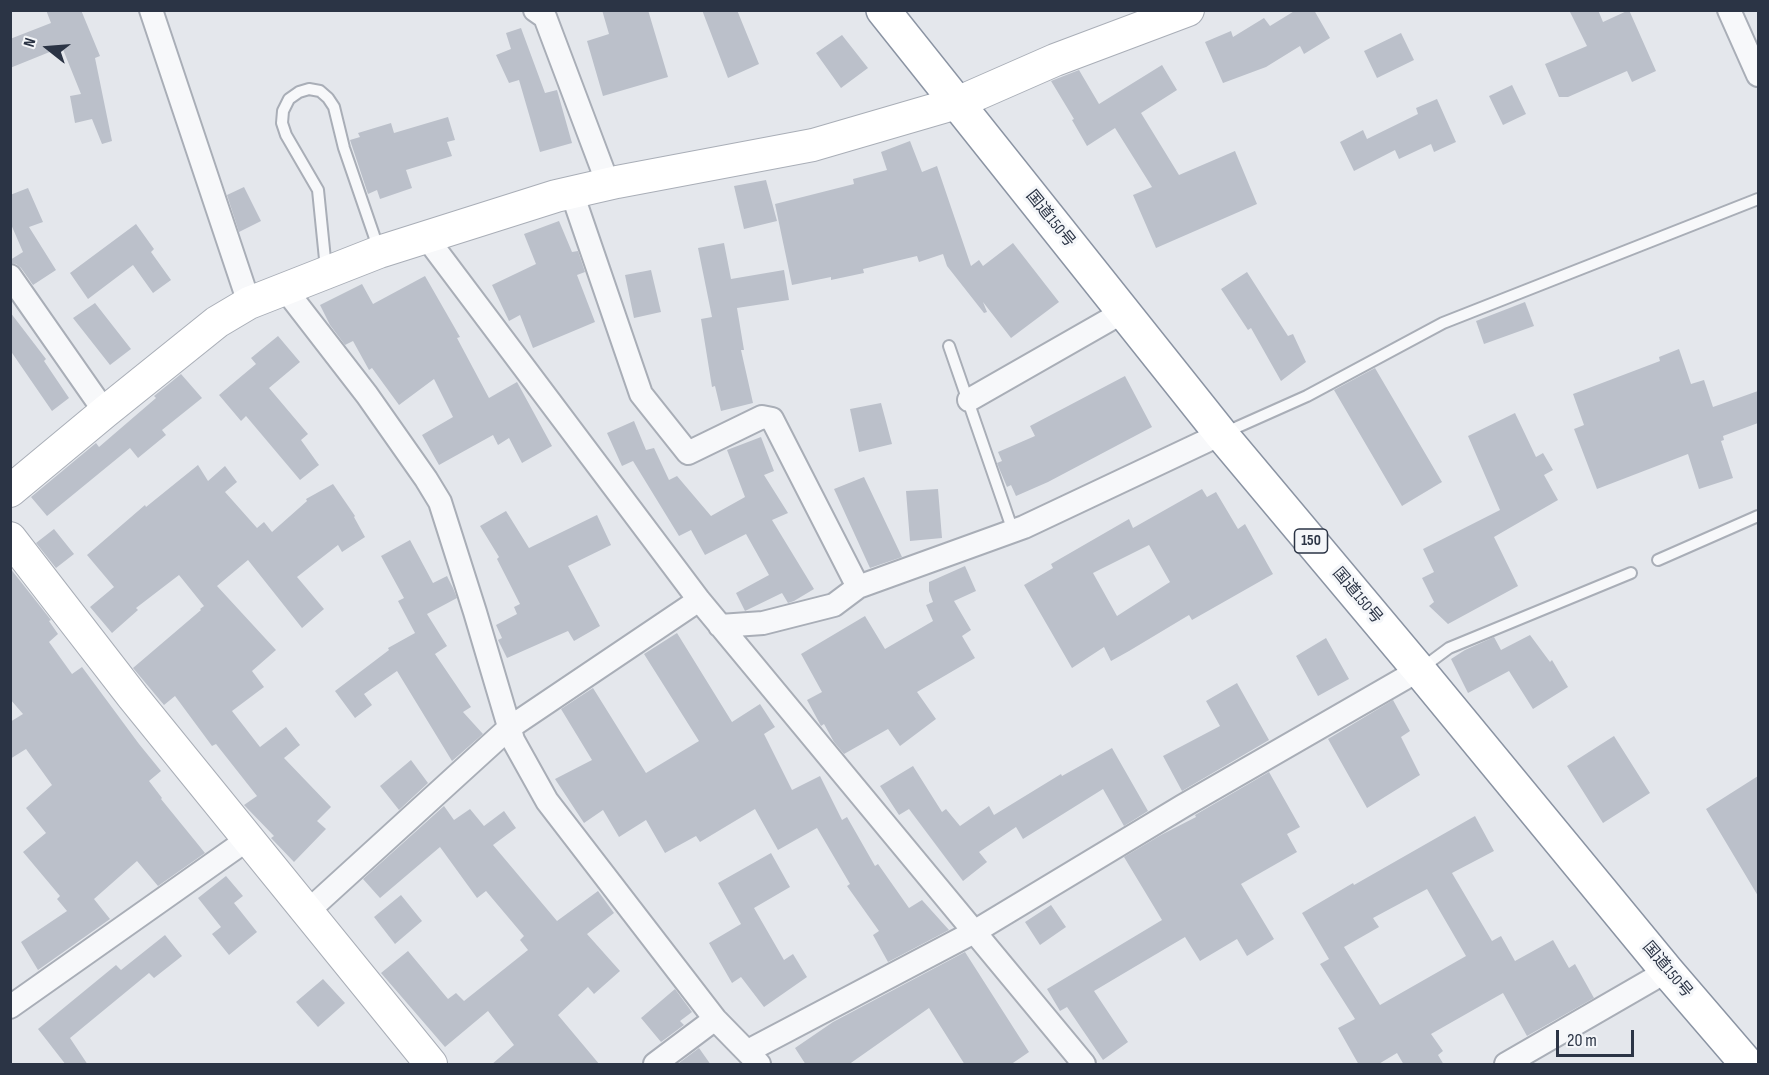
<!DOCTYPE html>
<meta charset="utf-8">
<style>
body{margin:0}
#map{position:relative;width:1769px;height:1075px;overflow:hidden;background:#e4e7ec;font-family:"Sofia Sans Condensed",sans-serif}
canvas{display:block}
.frame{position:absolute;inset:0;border:12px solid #2b3445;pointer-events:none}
.north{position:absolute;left:18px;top:18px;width:60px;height:60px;-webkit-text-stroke:4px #f4f6f9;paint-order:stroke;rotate:287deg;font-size:16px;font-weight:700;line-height:24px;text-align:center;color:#2b3445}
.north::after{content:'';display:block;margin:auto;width:21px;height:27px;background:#2b3445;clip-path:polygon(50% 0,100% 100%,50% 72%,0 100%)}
.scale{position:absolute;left:1556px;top:1030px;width:78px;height:27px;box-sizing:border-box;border:3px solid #2b3445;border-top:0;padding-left:8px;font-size:18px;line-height:21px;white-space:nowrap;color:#2b3445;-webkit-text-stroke:4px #f4f6f9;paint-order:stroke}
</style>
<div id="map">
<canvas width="1769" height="1075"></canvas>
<div class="frame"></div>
<div class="north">N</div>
<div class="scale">20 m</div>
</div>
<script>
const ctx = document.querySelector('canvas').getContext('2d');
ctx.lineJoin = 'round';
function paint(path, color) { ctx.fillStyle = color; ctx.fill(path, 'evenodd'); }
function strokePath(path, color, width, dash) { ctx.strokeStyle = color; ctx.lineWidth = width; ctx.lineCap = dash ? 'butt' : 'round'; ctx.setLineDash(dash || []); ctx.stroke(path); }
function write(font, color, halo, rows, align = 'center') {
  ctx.font = font + ' "Sofia Sans Condensed","Noto Sans JP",sans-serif'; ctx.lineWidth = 6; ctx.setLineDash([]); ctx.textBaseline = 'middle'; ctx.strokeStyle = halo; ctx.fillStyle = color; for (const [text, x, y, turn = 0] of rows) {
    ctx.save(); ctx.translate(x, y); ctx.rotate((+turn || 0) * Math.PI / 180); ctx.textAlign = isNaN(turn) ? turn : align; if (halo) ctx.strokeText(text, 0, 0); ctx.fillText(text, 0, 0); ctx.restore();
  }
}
const building = new Path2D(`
 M46,10H81L100,56L95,58L112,141L102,144L92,119L75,123L70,96L81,94L62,47L10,68V39L51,23Z
 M602,10H648L668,77L603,96L587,41L609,34Z
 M702,10H737L759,64L728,78Z
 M1296,10H1314L1330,38L1304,54L1300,46L1266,67L1223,83L1205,42L1231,31L1233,37L1264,18L1270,26Z
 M1569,10H1598L1603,22L1629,10L1656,71L1632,82L1627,71L1568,97H1559L1545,64L1587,46Z
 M521,28L545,93L557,90L572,143L540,152L519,80L509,83L496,55L511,49L506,33Z
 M1401,33L1414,60L1377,78L1364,51Z
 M842,35L868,68L841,88L816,53Z
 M1162,65L1177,90L1141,113L1179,175L1235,151L1257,204L1156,248L1133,195L1152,187L1115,128L1087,146L1072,120L1074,119L1051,81L1079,70L1099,104Z
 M1512,85L1526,114L1503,125L1489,96Z
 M1437,99L1456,142L1434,152L1431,144L1399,159L1395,150L1354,171L1340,142L1363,130L1367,139L1418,114L1416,108Z
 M448,117L455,140L447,142L452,156L406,170L412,188L380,199L377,190L368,194L350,140L360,137L358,133L391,123L394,133Z
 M910,141L922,172L937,166L971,266L979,260L983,266L1013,243L1059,302L1011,338L983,302L987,312L984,313L947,266L943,254L919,262L917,256L863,269L864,273L831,280V277L792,285L775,204L854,184L853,179L887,170L881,152Z
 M766,180L777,221L744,229L734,186Z
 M244,187L261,221L239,232L227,195Z
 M28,188L43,222L29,227L56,270L33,285L21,268L16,264L10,263V260L23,252L10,222V195Z
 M559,221L572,252L578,251L585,272L577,275L595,322L533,348L520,315L509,321L492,285L536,264L524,234Z
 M136,224L154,249L151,252L171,280L153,293L133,265L88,299L70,273Z
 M724,243L731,279L784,270L789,300L737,308L744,350H741L753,403L721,411L715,386L712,387L701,319L712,317L698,248Z
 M651,270L661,312L634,318L625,275Z
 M1247,272L1288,336L1293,334L1306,362L1281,381L1251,328L1248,330L1221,289Z
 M425,276L460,337L457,338L489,398L517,382L552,446L522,463L509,438L498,445L493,435L439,465L422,435L453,417L434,379L399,405L372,368L369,370L353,341L345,345L330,325L320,305L362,284L373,304Z
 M1525,302L1534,326L1484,344L1476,321Z
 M95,303L131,349L110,365L73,318Z
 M10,312L46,359L44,361L69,398L52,411L10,350Z
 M278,336L300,362L269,388L308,434L301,440L319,465L300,480L246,416L241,421L219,395L256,364L251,358Z
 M1679,349L1691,384L1704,380L1713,407L1758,391V423L1723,436L1724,440L1721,441L1733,478L1699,489L1688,454L1597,489L1574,429L1584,425L1573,394L1660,361L1659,357Z
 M1375,368L1442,482L1402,506L1334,390Z
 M181,374L202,398L162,430L166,435L138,458L130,448L47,516L31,497L96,443L99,447L156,398L154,396Z
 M1125,376L1152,427L1048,482L1016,496L1011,485L1007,487L999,468L997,463L1002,461L998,452L1035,436L1030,426Z
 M881,403L892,444L859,452L850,409Z
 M1515,413L1536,457L1543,453L1553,470L1544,475L1558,500L1494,537L1518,586L1448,624L1429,606L1434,602L1422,578L1434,572L1423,549L1500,510L1468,436Z
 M634,421L646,450L654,448L669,480L677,476L711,516L745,497L727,450L761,437L774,471L764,475L788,513L772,520L814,589L794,601L788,603L782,593L745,611L736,593L769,575L746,534L705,555L691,530L679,536L633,461L622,466L607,433Z
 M198,465L208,481L225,466L237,482L225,492L257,528L264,522L272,532L307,501L306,499L333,484L355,516L354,517L365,537L342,552L338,545L297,577L324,609L302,628L248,560L217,586L276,650L252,671L264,687L232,711L260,747L286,727L300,745L284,758L331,807L317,821L326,829L294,862L271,838L274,836L244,805L257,796L216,744L212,746L175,696L164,705L133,668L201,610L200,609L204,606L179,575L136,608L138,610L112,633L90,607L114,587L87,555L145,505L146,507Z
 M864,477L902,557L870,568L834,489Z
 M938,489L942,538L910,541L906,491Z
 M1202,489L1207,497L1216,492L1238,529L1245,524L1273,574L1192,620L1189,615L1129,651L1111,661L1104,647L1072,668L1024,585L1053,568L1051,564L1129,519L1133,528ZM1149,545L1170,582L1117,616L1093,573Z
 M506,511L529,548L597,515L611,545L568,566L600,626L574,641L568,631L507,658L498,640L502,638L496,625L517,614L514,607L520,604L497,559L499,557L480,526Z
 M54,529L74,554L56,568L36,543Z
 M410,540L433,583L447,576L453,588L457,598L427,614L447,646L435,654L471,707L463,712L483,734L452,761L397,671L364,694L372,705L355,718L335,691L389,650L388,648L415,633L398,601L404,598L381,556Z
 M965,566L976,591L954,601L971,630L962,636L975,658L917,692L936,719L900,746L888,729L844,754L834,742L824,724L821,726L807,700L822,692L801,654L865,616L885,649L933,621L926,605L933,602L929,591V582Z
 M10,568L51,620L49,621L58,634L49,642L72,674L82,667L139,744L161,771L149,781L162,798L161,799L205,853L158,886L137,861L94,899L110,919L38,970L21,942L67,911L57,899L60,896L23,852L46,833L26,808L52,785L26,749L10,759V722L23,714L10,699Z
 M677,633L732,722L760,704L775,727L764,734L792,790L820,776L842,820L847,817L875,866L878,864L909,908L922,900L949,930L888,962L873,935L879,931L847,886L850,884L817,828L778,850L755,809L700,842L696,836L665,853L646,820L619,837L603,810L584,823L555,779L592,760L561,709L593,688L646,773L699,741L644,654Z
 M1530,635L1550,662L1552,660L1568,687L1533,709L1509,671L1468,693L1451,659L1465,650L1494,637L1501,650Z
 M1326,638L1349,679L1318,696L1296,656Z
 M1237,683L1269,740L1182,791L1163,756L1220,726L1206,701Z
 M1393,700L1410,731L1401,737L1420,775L1367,808L1328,739Z
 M1614,736L1650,793L1603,823L1567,766Z
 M1112,748L1148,811L1124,826L1103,789L1023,839L1016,827L979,852L987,862L963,881L909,809L899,815L880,786L913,766L942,812L946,809L960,826L989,806L994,815L1061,774L1062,776Z
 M411,760L428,783L399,810L380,786Z
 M1269,772L1300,827L1287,834L1297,852L1241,884L1274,939L1247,956L1237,939L1200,961L1185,937L1094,991L1128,1042L1103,1060L1067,1007L1060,1011L1047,989L1162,920L1124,857L1161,835L1196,817L1195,815Z
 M1758,776V896L1706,809Z
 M444,806L454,820L470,809L484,826L504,811L516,828L493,845L557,921L598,891L614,913L587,934L620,971L594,994L588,987L558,1015L600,1065H491L514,1045L488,1011L445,1047L381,973L408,951L448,999L456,993L464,1001L528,950L520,940L524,936L486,891L477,898L440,847L380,898L363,879Z
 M1475,816L1494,851L1452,873L1492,941L1501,936L1515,961L1553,940L1569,968L1575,964L1594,998L1527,1036L1503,993L1431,1034L1443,1051L1438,1055L1444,1065H1404L1397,1053L1377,1065H1359L1338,1028L1355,1019L1320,964L1329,959L1302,913L1353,883L1354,885ZM1427,889L1466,956L1380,1005L1344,947L1379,927L1373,918Z
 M771,853L790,887L754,908L784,960L793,954L807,977L764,1007L741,977L732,983L709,943L741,924L718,883Z
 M226,876L243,896L234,903L257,932L229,955L212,934L221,927L198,898Z
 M401,895L422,921L395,944L374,917Z
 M1051,905L1066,927L1040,945L1025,922Z
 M165,935L182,956L154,978L149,973L70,1038L88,1065H66L38,1029L116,965L121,970Z
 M965,952L1029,1052L1010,1065H965L929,1008L848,1065H806L795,1048L833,1022Z
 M323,979L345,1003L318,1027L296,1002Z
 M675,989L692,1012L680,1021L684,1025L661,1042L641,1018Z
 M699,1048L711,1065H680L679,1063Z`);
const lane = new Path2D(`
 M326,269L318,190L286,135L282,123L283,111L289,99L299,92L309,89L320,91L328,98L334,107L344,148L379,250
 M949,346L1013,531
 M1224,433L1307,396L1443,323L1758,199
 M1658,560L1758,516
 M1422,668L1449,648L1631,573`);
const street = new Path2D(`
 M151,10L249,303
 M535,10L545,17L608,184
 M1729,10L1758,75
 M572,193L641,394L688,453L762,417L772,419L858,587L834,605L763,623L720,626
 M426,237L699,600L1084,1064
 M10,276L105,412
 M285,289L367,395L426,479L440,502L475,612L513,740L547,801L715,1019L759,1064
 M969,400L1123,312
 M858,587L1024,527L1221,434
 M307,912L509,728L699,600
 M10,1007L248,839
 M748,1051L974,932L1183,806L1419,670
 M655,1064L715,1019
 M1506,1064L1667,971`);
const secondary = new Path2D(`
 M10,491L105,412L217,322L249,303L379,252L556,196L617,182L813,145L957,103L1055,60L1188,10
 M10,538L133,697L431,1064`);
const highway = new Path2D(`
 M883,10L1221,434L1419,670L1667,971L1747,1064`);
const shields = [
 [1311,541,33]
];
const shieldNames = [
 ["150",1311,541]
];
const streetNames = [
 ["国道150号",1050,219,51],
 ["国道150号",1357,596,50],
 ["国道150号",1667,970,50]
];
paint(building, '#bbc0ca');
strokePath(lane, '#a9aeb7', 14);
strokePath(street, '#a9aeb7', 26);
strokePath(secondary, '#a9aeb7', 34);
strokePath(highway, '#8b94a3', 36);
strokePath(lane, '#f7f8fa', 10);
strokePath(street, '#f7f8fa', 22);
strokePath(secondary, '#fff', 32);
strokePath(highway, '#fff', 33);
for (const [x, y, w] of shields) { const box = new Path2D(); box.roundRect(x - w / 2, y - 12, w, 24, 4.5); ctx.fillStyle = '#f4f6f9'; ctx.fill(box); strokePath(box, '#2b3445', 1.5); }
write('bold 15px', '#2b3445', null, shieldNames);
write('16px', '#2b3445', '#f4f6f9', streetNames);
</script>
